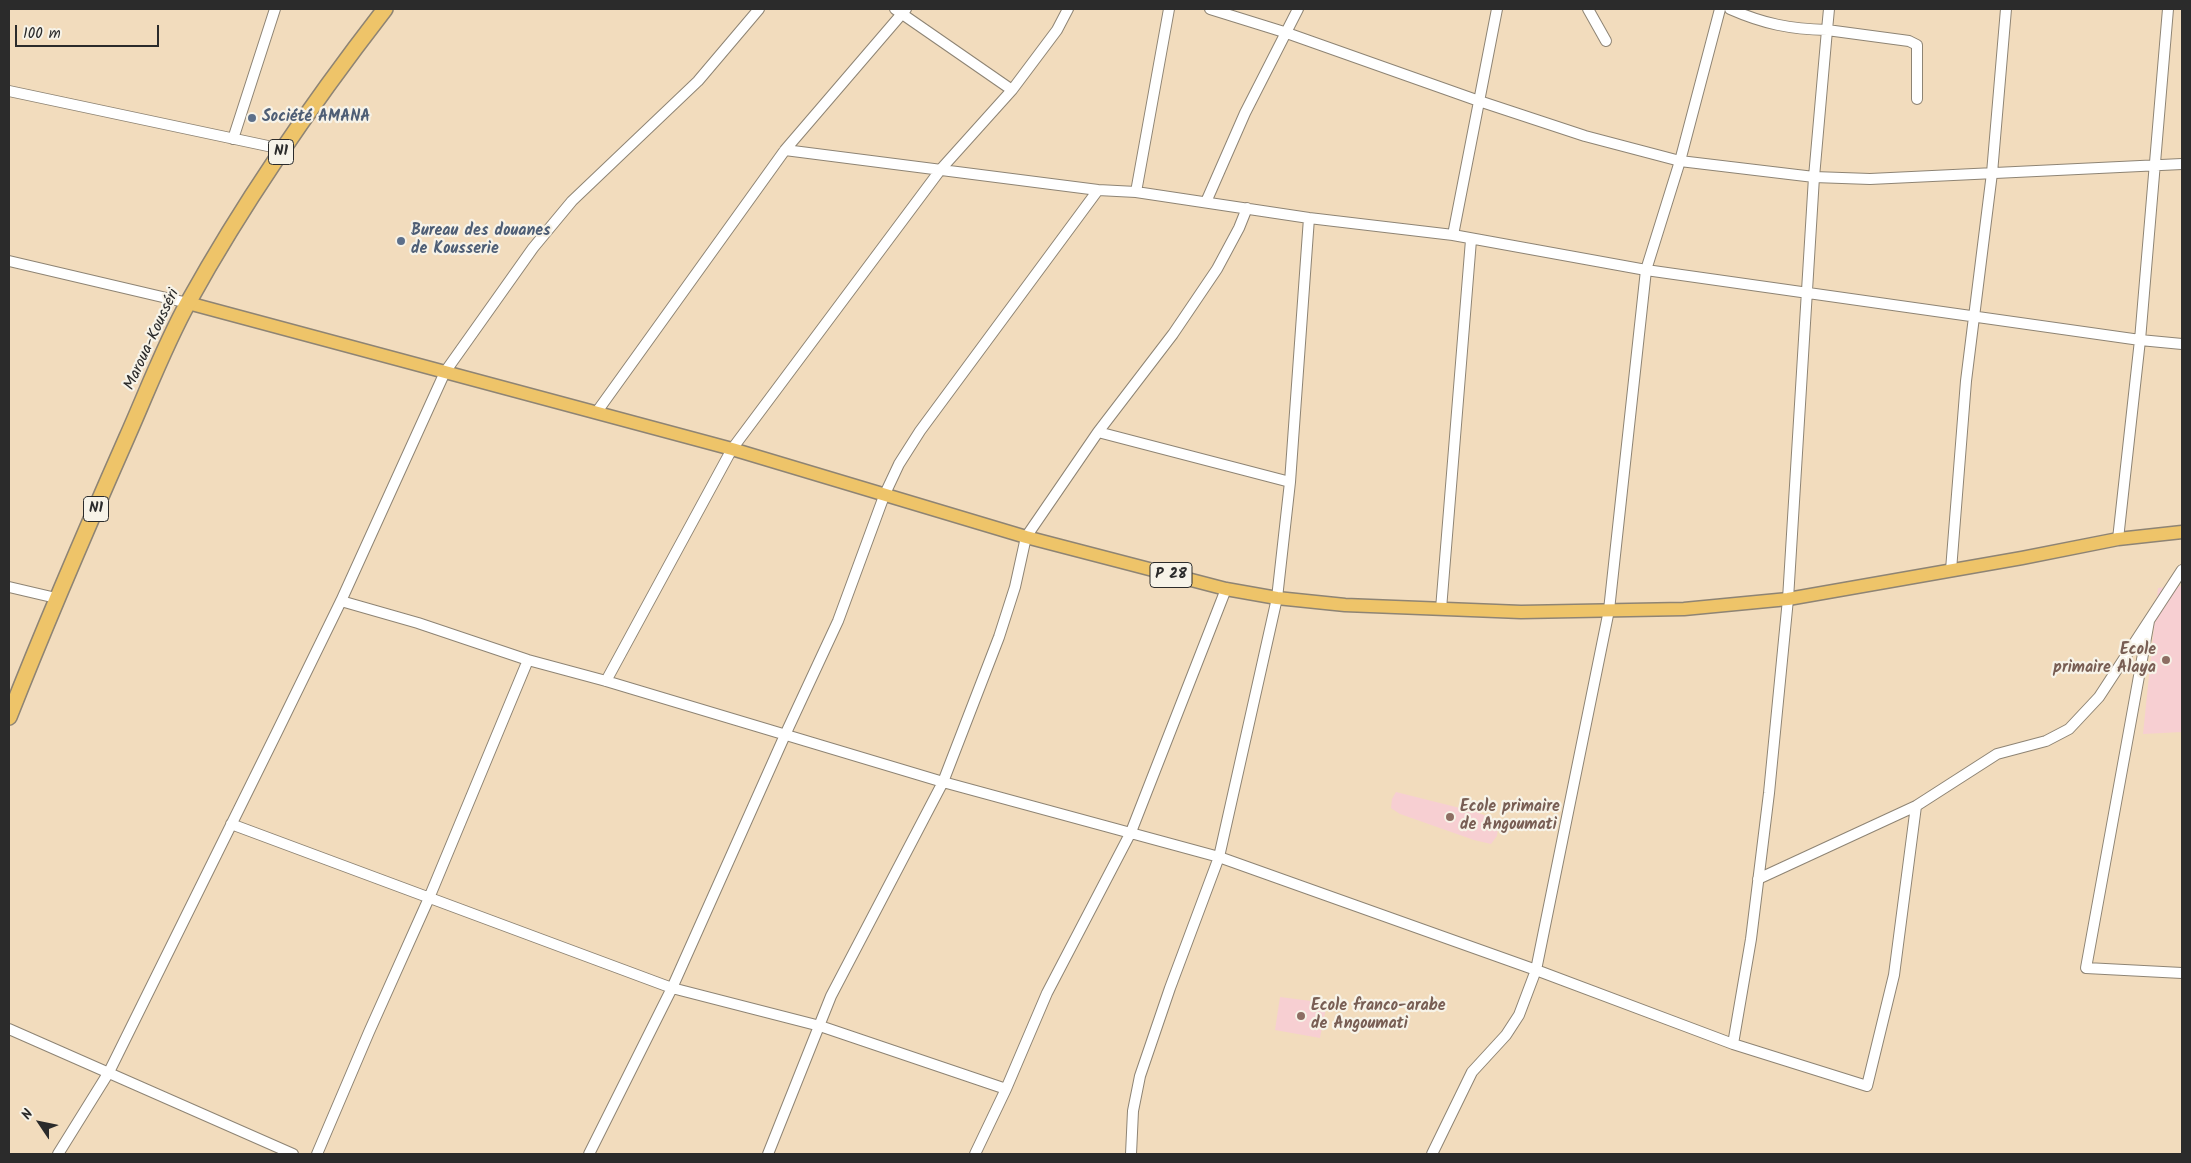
<!DOCTYPE html>
<meta charset="utf-8">
<style>
body{margin:0}
#map{position:relative;width:2191px;height:1163px;overflow:hidden;background:#f2dcbd;font-family:Kalam,sans-serif}
canvas{display:block}
.frame{position:absolute;inset:0;border:10px solid #2b2b2b;pointer-events:none}
.north{position:absolute;left:15px;top:1098px;width:50px;height:50px;-webkit-text-stroke:4px #f7f3e8;paint-order:stroke;rotate:304deg;font-size:14px;font-weight:700;line-height:20px;text-align:center;color:#2b2b2b}
.north::after{content:'';display:block;margin:auto;width:18px;height:22px;background:#2b2b2b;clip-path:polygon(50% 0,100% 100%,50% 72%,0 100%)}
.scale{position:absolute;left:15px;top:25px;width:144px;height:22px;box-sizing:border-box;border:2px solid #2b2b2b;border-top:0;padding-left:6px;font-size:15px;line-height:18px;white-space:nowrap;color:#2b2b2b;-webkit-text-stroke:4px #f7f3e8;paint-order:stroke}
</style>
<div id="map">
<canvas width="2191" height="1163"></canvas>
<div class="frame"></div>
<div class="north">N</div>
<div class="scale">100 m</div>
</div>
<script>
const ctx = document.querySelector('canvas').getContext('2d');
ctx.lineJoin = 'round';
function paint(path, color) { ctx.fillStyle = color; ctx.fill(path, 'evenodd'); }
function strokePath(path, color, width, dash) { ctx.strokeStyle = color; ctx.lineWidth = width; ctx.lineCap = dash ? 'butt' : 'round'; ctx.setLineDash(dash || []); ctx.stroke(path); }
function write(font, color, halo, rows, align = 'center') {
  ctx.font = font + ' Kalam,sans-serif'; ctx.lineWidth = 4.5; ctx.setLineDash([]); ctx.textBaseline = 'middle'; ctx.strokeStyle = halo; ctx.fillStyle = color; for (const [text, x, y, turn = 0] of rows) {
    ctx.save(); ctx.translate(x, y); ctx.rotate((+turn || 0) * Math.PI / 180); ctx.textAlign = isNaN(turn) ? turn : align; if (halo) ctx.strokeText(text, 0, 0); ctx.fillText(text, 0, 0); ctx.restore();
  }
}
const built = new Path2D(`
 M2182,586V732L2143,734L2158,588Z
 M1396,792L1476,812L1499,821L1497,836L1491,844L1474,840L1400,814L1391,808L1392,799Z
 M1280,997L1327,1003L1320,1038L1275,1030Z`);
const minor = new Path2D(`
 M895,9L1012,90
 M1210,9L1284,32L1479,101L1585,136L1680,161L1814,177L1870,179L2182,164
 M1588,9L1606,41
 M1829,9L1827,30L1909,41L1917,45V99
 M9,91L282,149
 M233,139L275,9
 M785,150L1098,190L1136,192L1309,218L1453,235L1646,270L2140,340L2182,344
 M1136,192L1169,9
 M1206,202L1245,113L1298,9
 M1453,235L1497,9
 M9,261L188,303
 M596,413L785,150L906,9
 M1098,432L1290,482
 M2118,539L2140,340L2168,9
 M1951,570L1966,381L1992,173L2006,9
 M9,587L56,598
 M341,601L418,623L528,660L606,681L943,782L1219,857L1536,970L1733,1044L1751,939L1769,793L1788,599L1814,177L1827,30C1790,29 1764,24 1730,9
 M1441,609L1471,240
 M2149,621L2086,968L2182,973
 M606,681L732,449L941,169L1012,90L1057,30L1068,9
 M231,824L672,988L820,1026L1006,1089
 M1758,879L1916,806L1997,754L2046,741L2069,729L2099,697L2182,570
 M9,1029L293,1154
 M1733,1044L1867,1086L1894,975L1916,806
 M58,1154L109,1072L276,734L341,601L445,372L533,248L572,201L698,81L759,9
 M317,1154L369,1032L429,898L528,660
 M589,1154L672,988L785,735L838,621L884,496L899,464L920,431L1098,190
 M768,1154L831,996L943,782L999,637L1015,587L1026,537L1098,432L1173,334L1217,269L1239,228L1247,208
 M975,1154L1006,1089L1047,993L1131,832L1226,589
 M1131,1154L1133,1111L1140,1076L1170,988L1219,857L1277,598L1290,482L1309,218
 M1432,1154L1472,1072L1506,1035L1519,1015L1536,970L1609,610L1646,270L1680,161L1720,9`);
const major = new Path2D(`
 M188,303L732,449L1026,537L1226,589L1277,598L1345,605L1521,612L1684,609L1788,599L2022,558L2118,539L2182,532`);
const highway = new Path2D(`
 M9,717C46,623 86,530 127,437C147,392 165,344 189,301C246,198 313,102 385,9`);
const markers = [
 [252,118,5,"#5c6f8a"],
 [401,241,5,"#5c6f8a"],
 [2166,660,5,"#8d6e63"],
 [1450,817,5,"#8d6e63"],
 [1301,1016,5,"#8d6e63"]
];
const shields = [
 [281,152,25],
 [96,509,25],
 [1171,575,42]
];
const shieldNames = [
 ["N1",281,152],
 ["N1",96,509],
 ["P 28",1171,575]
];
const serviceNames = [
 ["Société AMANA",262,118],
 ["Bureau des douanes",411,232],
 ["de Kousserie",411,250]
];
const streetNames = [
 ["Maroua-Kousséri",153,340,-65]
];
const educationNames = [
 ["Ecole",2156,651,"right"],
 ["primaire Alaya",2156,669,"right"],
 ["Ecole primaire",1460,808],
 ["de Angoumati",1460,826],
 ["Ecole franco-arabe",1311,1007],
 ["de Angoumati",1311,1025]
];
paint(built, '#f7cfd2');
strokePath(minor, '#8e8474', 12);
strokePath(major, '#8e8474', 15);
strokePath(highway, '#8e8474', 18);
strokePath(minor, '#fff', 10);
strokePath(major, '#eec469', 12);
strokePath(highway, '#eec469', 15);
for (const [x, y, r, color] of markers) { const dot = new Path2D(); dot.arc(x, y, r, 0, 2 * Math.PI); ctx.fillStyle = color; ctx.fill(dot); strokePath(dot, '#f7f3e8', 2); }
for (const [x, y, w] of shields) { const box = new Path2D(); box.roundRect(x - w / 2, y - 12.5, w, 25, 4); ctx.fillStyle = '#f7f3e8'; ctx.fill(box); strokePath(box, '#2b2b2b', 1); }
write('bold 15px', '#2b2b2b', null, shieldNames);
write('bold 16px', '#4e5e75', '#f7f3e8', serviceNames, 'left');
write('16px', '#2b2b2b', '#f7f3e8', streetNames);
write('bold 16px', '#785e54', '#f7f3e8', educationNames, 'left');
</script>
